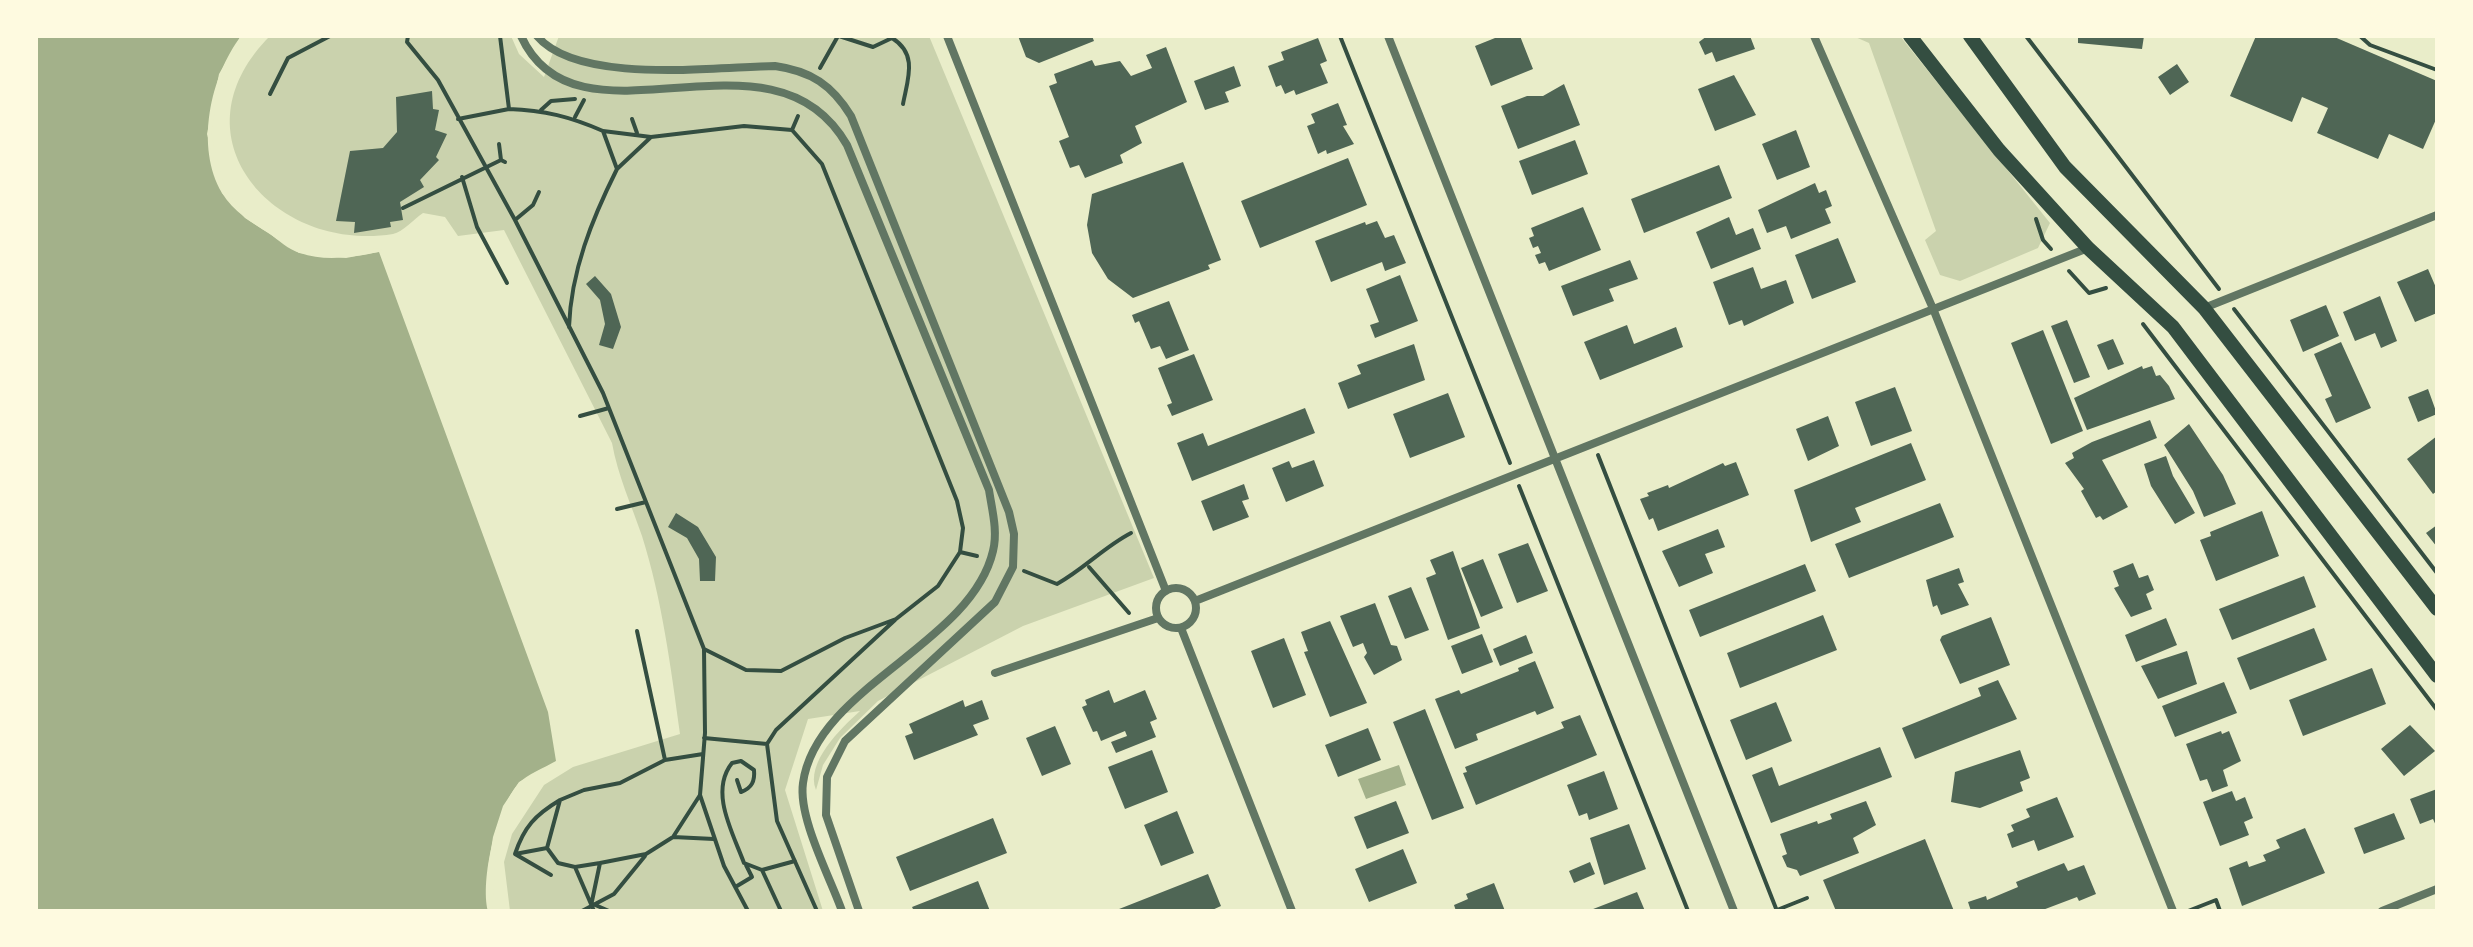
<!DOCTYPE html>
<style>
body{margin:0}
#map{position:relative;width:2473px;height:947px;overflow:hidden;background:#e9edc9;font-family:"Times New Roman",serif}
canvas{display:block}
.frame{position:absolute;inset:0;border:38px solid #fefae0;pointer-events:none}
</style>
<div id="map">
<canvas width="2473" height="947"></canvas>
<div class="frame"></div>
</div>
<script>
const ctx = document.querySelector('canvas').getContext('2d');
ctx.lineJoin = 'round';
function paint(path, color) { ctx.fillStyle = color; ctx.fill(path, 'evenodd'); }
function strokePath(path, color, width, dash) { ctx.strokeStyle = color; ctx.lineWidth = width; ctx.lineCap = dash ? 'butt' : 'round'; ctx.setLineDash(dash || []); ctx.stroke(path); }
const green = new Path2D(`
 M270,36H511L519,54L544,77L559,36H929L1154,578L1023,626L878,701L840,738L823,765L816,790C805,763 841,728 860,711L808,719L785,790L823,911H510L504,862L512,834L544,785L573,767L680,734C671,668 662,599 642,536C631,504 618,476 612,443L504,230L458,236L445,217L423,213C414,219 403,232 393,234C274,253 170,136 270,36Z
 M1853,36H1900L2050,223L2038,248L1960,281L1940,275L1925,240L1936,231L1869,43Z`);
const water = new Path2D(`
 M36,36H241C210,77 195,147 222,193C233,211 252,223 269,233C278,240 289,250 300,253C325,262 354,257 379,252L548,712L556,761C544,768 527,774 518,784C497,808 480,880 488,911H36Z
 M1399,765L1406,785L1366,799L1358,779Z`);
const pier = new Path2D(`
 M241,36L244,37L223,75L211,134L226,191L247,215L301,249L346,254L379,248L383,251L346,258L299,253L245,218L222,193L207,134L219,74Z
 M559,760L522,785L507,808L497,838L492,911H488V868L493,837L503,806L519,782Z`);
const building = new Path2D(`
 M1018,36H1092L1094,41L1039,63L1026,57Z
 M1500,36H1520L1533,69L1491,86L1475,46Z
 M1707,36H1750L1755,49L1716,62L1712,52L1705,55L1699,42Z
 M2078,36H2144L2142,49L2078,43Z
 M2256,36H2332L2437,81V117L2423,149L2389,134L2378,159L2317,133L2328,108L2302,97L2292,122L2230,96Z
 M1318,38L1327,61L1320,64L1328,83L1296,95L1294,90L1285,94L1281,85L1276,87L1268,66L1284,60L1281,52Z
 M1166,47L1187,102L1135,126L1142,143L1120,155L1123,163L1085,178L1079,165L1070,168L1059,141L1069,137L1049,86L1057,83L1054,74L1092,60L1095,66L1120,61L1131,76L1152,68L1146,55Z
 M2177,64L2189,82L2170,95L2158,77Z
 M1234,66L1241,86L1225,92L1229,102L1205,110L1194,81Z
 M1734,75L1756,115L1715,131L1698,89Z
 M1564,84L1580,125L1518,149L1501,106L1527,96H1543Z
 M432,91L433,109L439,110L435,130L447,134L436,157L439,160L420,180L424,187L400,202L403,220L390,222L391,227L354,233L355,222L336,221L350,151L383,148L397,132L396,97Z
 M1338,103L1347,125L1343,126L1354,144L1327,154L1326,150L1318,154L1307,126L1315,123L1311,114Z
 M1796,130L1810,167L1777,180L1762,144Z
 M1575,140L1588,174L1532,195L1519,161Z
 M1348,158L1367,205L1260,248L1241,201Z
 M1183,162L1221,260L1208,265L1210,269L1133,298L1108,279L1092,253L1087,225L1092,194Z
 M1719,165L1732,198L1644,233L1631,199Z
 M1815,183L1819,193L1826,190L1832,206L1825,209L1831,223L1791,239L1786,226L1767,233L1758,210Z
 M1583,207L1601,250L1549,271L1545,262L1539,264L1535,255L1541,253L1538,246L1533,248L1529,238L1534,236L1531,228Z
 M1729,217L1736,235L1753,228L1761,249L1711,269L1696,232Z
 M1377,221L1385,238L1394,235L1406,263L1385,271L1382,262L1331,282L1315,241L1365,222L1366,225Z
 M1838,238L1856,282L1812,299L1795,255Z
 M1630,260L1638,279L1609,289L1614,301L1573,316L1561,286Z
 M1753,267L1761,289L1786,280L1794,303L1744,326L1742,320L1729,325L1713,282Z
 M2428,269L2437,290V313L2415,322L2397,282Z
 M1400,275L1418,321L1375,338L1370,325L1379,322L1366,289Z
 M595,276L611,294L621,327L613,349L599,345L605,324L600,300L586,284Z
 M2380,296L2397,341L2381,348L2375,333L2355,341L2343,312Z
 M1169,301L1189,350L1166,359L1160,346L1151,349L1139,321L1135,323L1132,315Z
 M2326,305L2339,336L2303,352L2290,320Z
 M2067,320L2090,377L2074,383L2051,326Z
 M1627,325L1634,344L1676,327L1683,347L1600,380L1584,342Z
 M2043,330L2083,431L2051,444L2011,343Z
 M2113,339L2124,364L2108,370L2097,345Z
 M2341,342L2371,408L2336,423L2325,399L2332,396L2314,354Z
 M1414,344L1425,380L1348,409L1338,383L1361,374L1357,365Z
 M1194,354L1213,400L1172,416L1167,405L1172,403L1158,368Z
 M2142,366L2143,369L2152,366L2156,376L2160,375L2169,386L2175,399L2087,430L2074,398Z
 M1895,387L1912,431L1871,446L1855,402Z
 M2428,389L2437,414L2418,422L2408,397Z
 M1448,393L1465,437L1410,458L1393,414Z
 M1305,408L1315,433L1192,481L1177,443L1203,433L1208,446Z
 M1828,416L1839,446L1808,461L1796,429Z
 M2150,420L2157,438L2102,460L2128,507L2103,520L2100,516L2096,518L2081,491L2084,489L2065,463L2074,458L2072,453L2092,442Z
 M2189,424L2223,475L2236,504L2204,517L2193,491L2164,445Z
 M2437,436V491L2433,494L2407,459Z
 M1911,443L1926,480L1855,508L1861,522L1811,542L1794,490Z
 M2166,456L2173,476L2195,513L2175,524L2151,486L2144,464Z
 M1314,460L1324,486L1286,502L1272,468L1289,461L1292,468Z
 M1736,462L1749,495L1658,531L1653,518L1649,520L1640,499L1649,496L1647,493L1668,485L1669,488L1723,463L1725,466Z
 M1244,484L1249,499L1242,501L1249,517L1213,531L1201,501Z
 M1940,503L1954,537L1849,578L1835,544Z
 M2262,511L2279,556L2216,581L2200,540L2211,536L2210,532Z
 M676,513L698,527L716,557L715,581H700L699,559L687,538L668,527Z
 M2437,525V547L2426,533Z
 M1718,529L1725,547L1705,554L1713,573L1679,587L1662,551Z
 M1528,543L1548,591L1517,603L1498,554Z
 M1453,551L1480,628L1448,640L1426,578L1436,574L1430,560Z
 M1483,559L1503,608L1481,617L1461,568Z
 M2133,563L2139,578L2148,575L2154,590L2146,594L2152,609L2131,617L2114,588L2119,586L2113,571Z
 M1805,564L1816,591L1700,637L1689,610Z
 M1959,568L1964,582L1958,584L1969,605L1941,615L1937,605L1933,607L1926,580Z
 M2304,576L2316,607L2232,640L2219,609Z
 M1411,587L1429,630L1405,639L1388,596Z
 M1375,603L1391,645L1397,646L1402,660L1374,675L1364,657L1367,653L1363,643L1353,647L1340,616Z
 M1823,615L1837,650L1740,688L1727,653Z
 M1991,617L2010,665L1960,684L1940,640L1942,636Z
 M2166,618L2177,645L2136,662L2125,635Z
 M1330,621L1367,703L1330,717L1304,652L1308,651L1301,632Z
 M2314,628L2327,660L2250,690L2237,658Z
 M1482,634L1493,662L1462,674L1451,646Z
 M1526,635L1533,653L1500,666L1493,649Z
 M1284,638L1306,695L1273,708L1251,651Z
 M2187,651L2197,684L2158,699L2141,666Z
 M1535,661L1554,708L1537,715L1535,711L1476,734L1478,740L1455,749L1435,699L1459,690L1461,694L1519,671L1518,668Z
 M2372,668L2386,704L2303,736L2289,700Z
 M1998,680L2017,719L1915,759L1902,728L1981,696L1978,688Z
 M2224,682L2237,713L2175,737L2162,706Z
 M1109,690L1114,703L1145,690L1157,719L1150,722L1156,737L1116,753L1111,742L1127,736L1125,731L1101,741L1097,731L1093,732L1082,707L1087,705L1085,700Z
 M963,700L965,707L982,700L989,719L973,725L978,735L914,760L905,736L913,733L909,724Z
 M1776,702L1792,741L1746,760L1730,720Z
 M1425,709L1464,808L1432,820L1393,722Z
 M1580,715L1597,755L1476,805L1463,773L1467,772L1465,767L1564,728L1561,722Z
 M2410,725L2435,751L2404,776L2381,749Z
 M1055,726L1071,764L1042,776L1026,738Z
 M1368,728L1381,760L1338,777L1325,745Z
 M2221,731L2222,734L2229,731L2241,761L2223,770L2228,786L2212,792L2207,779L2200,781L2186,744Z
 M1880,747L1892,777L1771,823L1752,775L1772,767L1779,786Z
 M1152,750L1168,792L1125,809L1108,767Z
 M2020,750L2030,778L2020,782L2023,791L1980,808L1951,802L1955,772Z
 M1604,771L1618,809L1589,820L1587,813L1579,816L1567,785Z
 M2437,789V828L2433,819L2420,824L2410,799Z
 M2232,791L2236,801L2245,797L2253,818L2244,822L2249,835L2220,846L2203,802Z
 M2057,797L2074,837L2038,851L2034,840L2012,848L2007,834L2014,831L2011,825L2030,817L2026,809Z
 M1396,801L1409,833L1367,849L1354,817Z
 M1866,801L1876,825L1853,838L1859,853L1800,876L1797,870L1787,867L1782,856L1787,854L1780,834L1817,821L1818,824L1832,819L1830,814Z
 M1177,811L1194,853L1161,866L1144,825Z
 M2394,813L2405,839L2364,854L2354,828Z
 M993,818L1007,853L910,891L896,857Z
 M1629,824L1646,869L1604,885L1590,838Z
 M2305,828L2325,873L2242,906L2229,868L2247,861L2249,867L2266,861L2263,855L2280,848L2276,840Z
 M1925,839L1954,911H1836L1823,880Z
 M1403,849L1417,883L1369,902L1355,869Z
 M1590,862L1595,874L1574,883L1569,871Z
 M2064,863L2068,871L2084,865L2096,894L2079,901L2077,897L2040,911H1971L1968,902L1986,896L1987,900L2018,887L2016,882Z
 M1208,874L1221,906L1210,911H1114Z
 M978,881L990,911H914L912,907Z
 M1494,883L1505,911H1456L1454,905L1468,899L1466,894Z
 M1637,892L1645,911H1588Z`);
const path = new Path2D(`
 M408,36L407,42L438,80L515,220L603,393L704,649L705,733L700,795L724,866L748,911
 M839,36L873,47L892,38C918,54 908,78 903,104
 M1340,36L1510,463
 M2026,36L2219,289
 M2360,36L2370,45L2437,70
 M820,68L838,36
 M270,94L288,58L330,36
 M509,109C544,110 571,117 603,131L617,169C592,219 571,271 569,327
 M541,110L551,101L575,99
 M575,117L584,100
 M458,119L509,109L500,36
 M632,119L637,133
 M603,131L651,137L744,126L792,130L798,116
 M499,144L501,160
 M617,169L650,138
 M462,177L477,227L507,283
 M403,208L501,160L505,162
 M2036,219L2043,240L2051,249
 M515,220L533,205L539,192
 M2069,271L2089,293L2106,288
 M2234,309L2437,573
 M2143,324L2437,710
 M580,416L609,408
 M1598,455L1777,911
 M1519,486L1688,911
 M617,509L646,502
 M960,552L977,556
 M1089,567L1129,613
 M1024,571L1057,584C1084,569 1104,547 1131,533
 M637,631L665,760
 M704,649L746,670L781,671L845,638L896,619L938,586L960,552L963,528L957,501L822,164L792,130
 M704,738L767,744L776,730L895,620
 M767,744L777,821L817,911
 M737,780L741,792C752,788 755,781 754,770L741,761L732,763C709,792 733,833 744,863L762,870L781,911
 M560,800L584,790L620,783L665,760L703,754
 M673,837L714,839
 M515,854L547,848
 M575,867L600,863
 M762,870L795,861
 M551,875L515,854C524,827 535,815 560,800L547,848L558,863L575,867L594,911
 M737,886L752,877L746,865
 M592,901L600,863L646,854L673,837L700,795
 M593,904L609,911
 M1777,910L1807,898
 M582,911L614,894L645,856
 M2188,911L2216,900L2220,911`);
const minor = new Path2D(`
 M521,36C578,161 772,13 847,145L989,490C992,510 998,531 993,551C971,645 816,687 803,783C798,818 830,877 842,911
 M537,36C578,85 715,67 775,66C811,71 832,85 851,116L1009,512L1014,534L1013,567L995,602L845,741L827,777L826,815L859,911
 M947,36L1166,591
 M1388,36L1734,911
 M1814,36L1934,311L2173,911
 M2204,308L2437,215
 M1156 608a20 20 0 1 1 40 0a20 20 0 1 1-40 0Z
 M1195,601L2088,248
 M1181,628L1292,911
 M995,673L1158,618
 M2382,911L2437,889`);
const secondary = new Path2D(`
 M1910,36L1999,150L2088,248L2173,327L2437,676
 M1970,36L2065,167L2204,308L2437,609`);
paint(green, '#cad2ad');
paint(water, '#a3b18a');
paint(pier, '#e9edc9');
paint(building, '#4f6655');
strokePath(path, '#344e41', 4);
strokePath(minor, '#617663', 8);
strokePath(secondary, '#344e41', 14);
</script>
